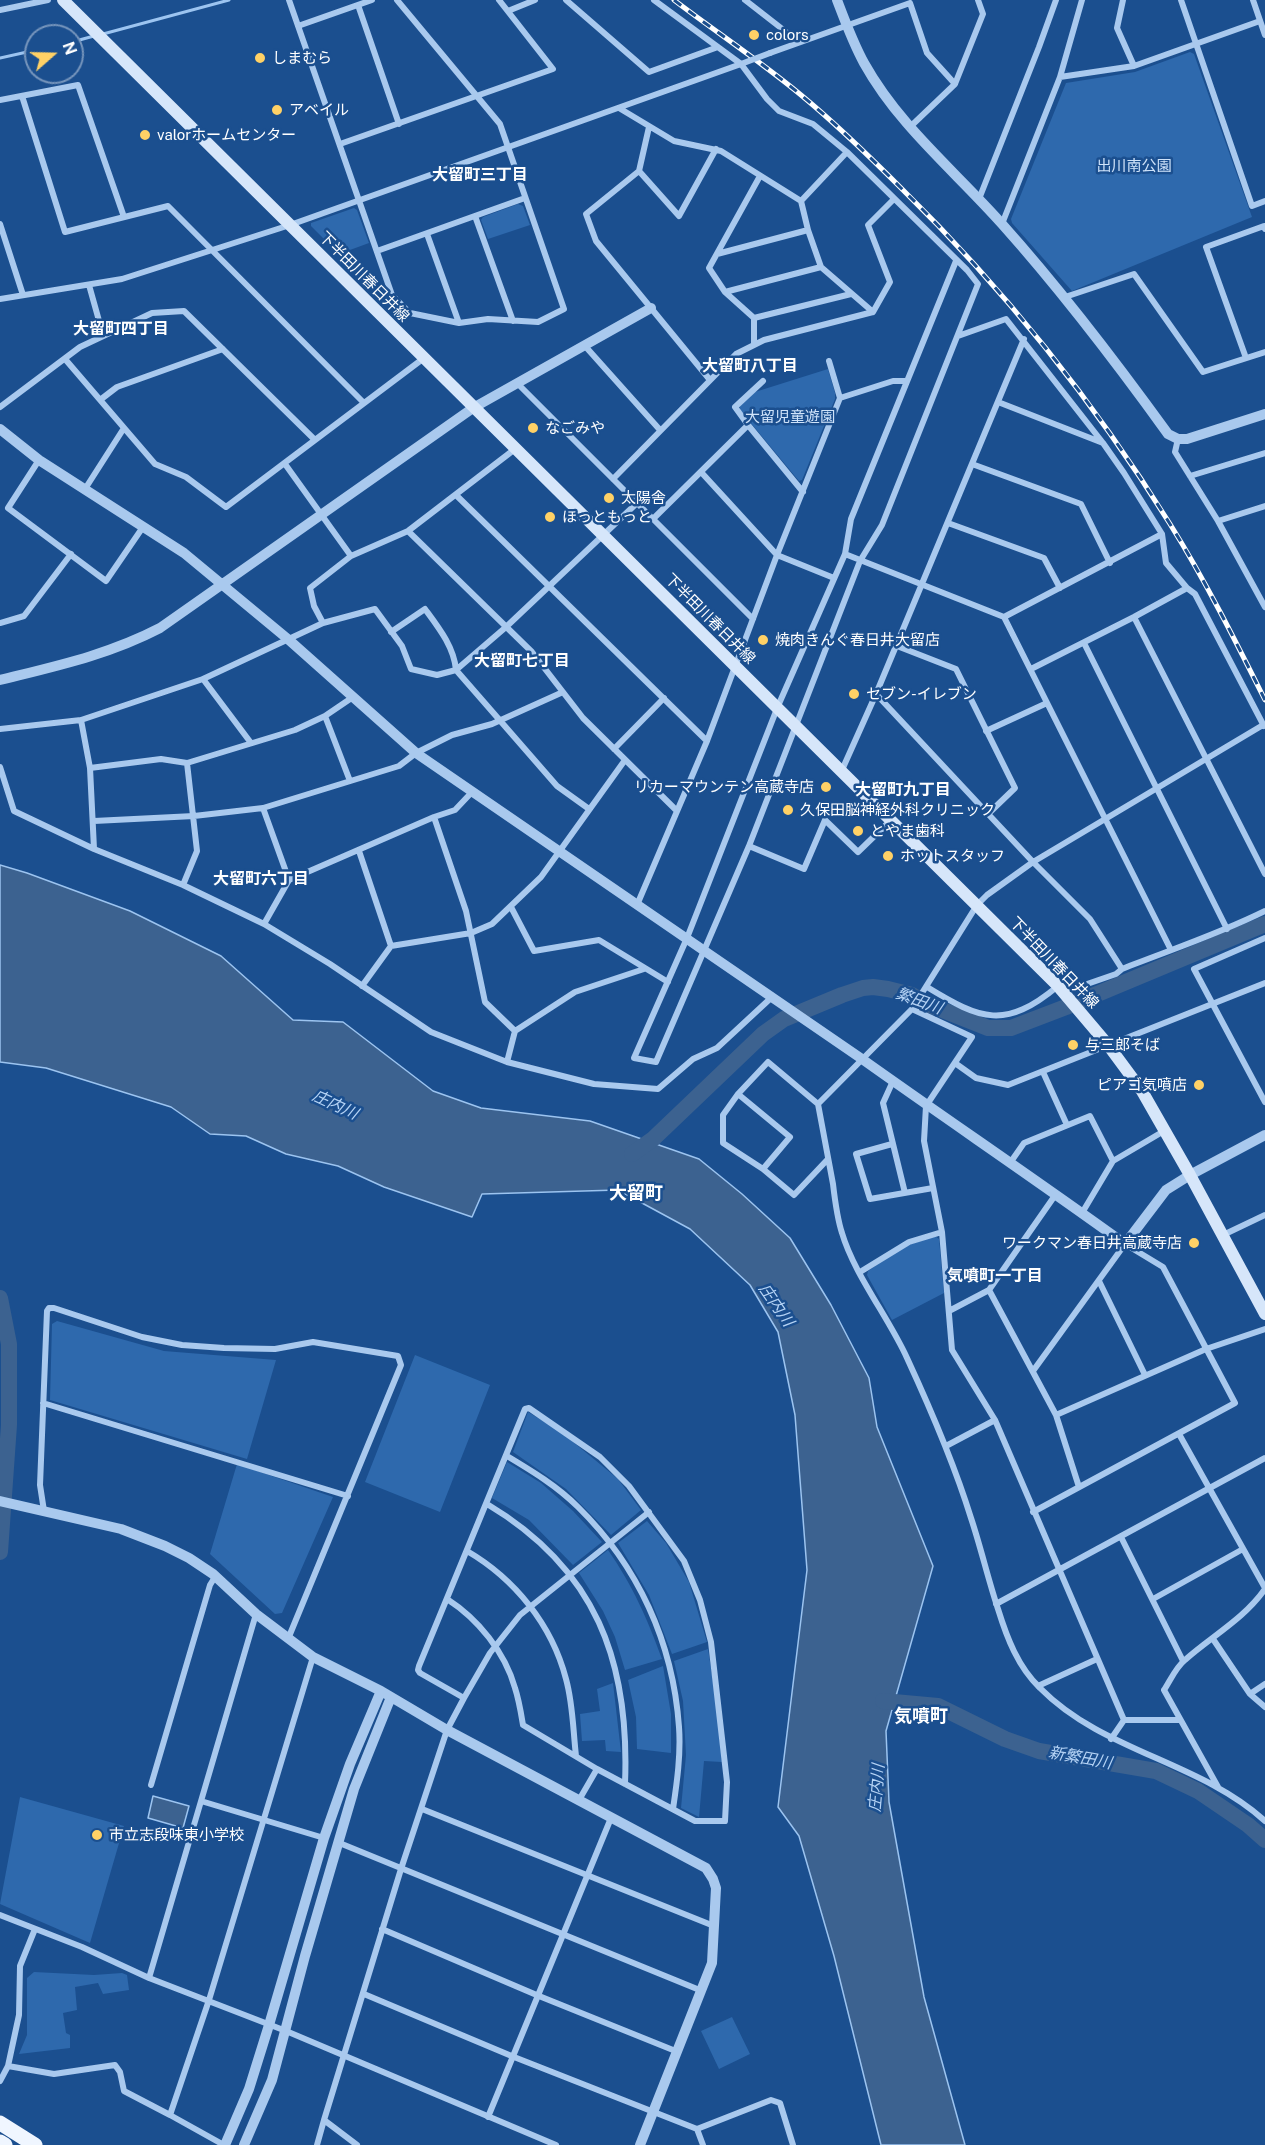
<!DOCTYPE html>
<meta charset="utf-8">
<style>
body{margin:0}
#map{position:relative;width:1265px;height:2145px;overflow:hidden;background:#1b4f8f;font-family:"Public Sans",sans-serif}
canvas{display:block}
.north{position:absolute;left:24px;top:24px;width:60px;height:60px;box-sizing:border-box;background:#1b4f8f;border:2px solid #7695bc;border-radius:50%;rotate:70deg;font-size:16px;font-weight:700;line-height:24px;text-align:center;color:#fff}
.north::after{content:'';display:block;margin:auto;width:21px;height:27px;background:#ffd166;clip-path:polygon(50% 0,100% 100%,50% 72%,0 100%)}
</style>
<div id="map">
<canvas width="1265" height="2145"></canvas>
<div class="north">N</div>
</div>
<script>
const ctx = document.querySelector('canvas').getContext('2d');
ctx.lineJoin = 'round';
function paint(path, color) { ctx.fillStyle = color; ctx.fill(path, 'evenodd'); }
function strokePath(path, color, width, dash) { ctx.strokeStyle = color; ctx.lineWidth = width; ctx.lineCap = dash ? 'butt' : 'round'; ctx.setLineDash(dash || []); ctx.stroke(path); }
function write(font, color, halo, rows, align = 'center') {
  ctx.font = font + ' "Public Sans","Noto Sans JP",sans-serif'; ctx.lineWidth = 5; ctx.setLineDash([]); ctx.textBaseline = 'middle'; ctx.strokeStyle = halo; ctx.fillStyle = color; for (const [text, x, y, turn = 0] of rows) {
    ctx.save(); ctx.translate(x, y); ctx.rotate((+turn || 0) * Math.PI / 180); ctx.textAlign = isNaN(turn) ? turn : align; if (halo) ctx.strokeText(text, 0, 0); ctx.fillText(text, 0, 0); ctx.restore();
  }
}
const green = new Path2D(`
 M1190,52L1194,54L1252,217L1072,291L1012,223L1011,219L1066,83L1135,72Z
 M518,204L523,206L530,225L488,239L481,220L483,217Z
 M354,208L357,210L369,243L339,254L311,226V223Z
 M828,369L835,393V399L802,480L799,481L740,410V405L755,392Z
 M935,1236L939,1239L944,1293L892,1320L867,1275L868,1271L905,1246Z
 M57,1321L164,1351L276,1360L247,1459L50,1400L52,1324Z
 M415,1355L490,1385L440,1512L365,1482Z
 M528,1412L560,1431L618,1479L641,1510L611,1535L566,1489L513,1452Z
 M507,1462L541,1483L573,1511L602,1542L573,1565L529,1520L492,1498Z
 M237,1464L333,1497L282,1613L275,1614L210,1554Z
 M647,1521L666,1543L689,1582L707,1642L672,1654L649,1595L618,1543Z
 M608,1550C633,1586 647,1618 662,1659L625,1670L615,1637L603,1611L579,1573Z
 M708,1649L716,1701L722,1762L704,1761L699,1817L681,1808L686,1755L683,1701L674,1661Z
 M663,1666L671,1714V1753L637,1749L636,1717L628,1680Z
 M613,1683L621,1752L606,1751L605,1740L582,1741L580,1714L600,1711L597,1689Z
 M20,1797L124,1826L90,1943L0,1904Z
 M34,1972L94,1975L122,1973L127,1975L129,1990L103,1994L98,1983L75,1987L77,2010L63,2013L66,2033L70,2035V2048L19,2054L27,2035V1978Z
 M732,2017L750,2054L719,2069L701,2031Z`);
const water = new Path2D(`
 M0,865L27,873L130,911L221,956L293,1020L343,1022L433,1091L481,1108L590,1121L699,1159L742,1194L790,1238L831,1305L869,1378L877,1427L933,1566L886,1731L889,1802L924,1997L965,2145H881L834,1956L799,1836L778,1807L807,1570L795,1415L778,1332L750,1285L690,1229L618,1190L482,1194L472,1217L384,1187L338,1166L286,1154L246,1136L210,1134L171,1107L46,1068L0,1062Z
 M153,1796L189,1806L183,1828L148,1818Z`);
const stream = new Path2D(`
 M103,34L229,0
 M72,42L94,36
 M0,58L36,50`);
const river = new Path2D(`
 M632,1154L653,1139L763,1034L784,1019L842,995L863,988L873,987L888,989L912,995L925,1003L988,1028H1011L1066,1007L1265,924
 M0,1298L9,1344V1425L0,1552
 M883,1701L938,1706L1005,1739L1039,1751L1156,1771L1198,1791L1248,1825L1265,1840`);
const minor = new Path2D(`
 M289,0L392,295L410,313L459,323L488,319L538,322L564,309L500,124L397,0
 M566,0L649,72L718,47
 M654,0L741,64L767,99L779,111L813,124L847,152L967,270L978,284L882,525L860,561L749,846L656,1062L634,1058L687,938L778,706L845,554L851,519L956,261
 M745,0L799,42
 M1123,0L1117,28L1134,66
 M1181,0L1252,206L1265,201
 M1253,0L1265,35
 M358,5L399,124
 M0,10L48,0
 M508,11L535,0
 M298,26L372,0
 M770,53L910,3L927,53L955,84
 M1060,77L1134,66L1260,21
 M22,96L65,232L168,206L364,403
 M0,100L78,85L124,217
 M619,108L674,141L721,151L801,201
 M649,127L639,171L586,214L596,241L710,380
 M910,127L955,84L983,14L978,0
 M340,144L553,69L499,0
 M847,152L801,201L808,230L821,267L873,312
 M639,171L679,216L716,149
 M979,199L1039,47L1056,0
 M475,216L513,321
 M0,224L23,295
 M1002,224L1060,77L1082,0
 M427,234L459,323
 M377,251L525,198
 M717,254L808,230
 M89,285L103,335
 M725,292L821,267
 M1065,297L1134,274L1203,372L1265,352
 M0,299L122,279L290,225L741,64
 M754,318L851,294
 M958,336L1006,319L1103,443L1124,473L1162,534L1166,563L1187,588
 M1024,339L876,694L1033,862L1090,919L1122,969
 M754,345V318L725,292L709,268L760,176
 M585,346L660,430
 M1246,358L1206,247L1264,226L1265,229
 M65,359L155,464L186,477L226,507L424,358
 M517,383L753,619
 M840,398L893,381H906
 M100,400L117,387L223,349
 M998,402L1103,443
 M0,407L80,347L152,313L184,311L315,440
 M748,425L735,407L763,381
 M1178,439L1175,452L1218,521L1265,607
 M39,460L8,508L106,581L143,527
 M285,464L351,556
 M972,464L1081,504L1110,563
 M701,472L777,555L834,578
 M1190,476L1265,453
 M613,479L736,354L764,340L873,312L890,282L868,225L894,199
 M85,489L124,428
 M456,495L707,741
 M653,519L748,425L803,492
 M1218,521L1265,506
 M948,523L1044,558L1060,588
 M408,531L532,652L583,718L676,810
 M845,554L1004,617L1171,950
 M1004,617L1162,534
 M1134,617L1265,874
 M0,623L24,616L71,554
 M323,623L314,606L310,588L351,556L408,531L515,449
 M391,632L425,609C439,628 454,647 456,670L557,786L589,809
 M1084,643L1227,929
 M897,646L956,669L1015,788L988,814
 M1031,669L1134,617L1187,588L1195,594L1264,726
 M203,679L251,743
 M325,716L350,781
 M81,720L90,768L94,849L183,885L264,924L330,964L431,1032L507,1062L594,1084L658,1089L693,1059L717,1048L772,997
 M1263,725L1033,862L987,895L977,905L912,1009L818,1104C823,1131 828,1158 833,1184C835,1201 837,1218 842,1233C854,1274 889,1318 907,1358C931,1410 954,1463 971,1518C981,1548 988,1579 998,1609C1007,1638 1018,1667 1040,1688C1103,1752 1199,1761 1265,1821
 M0,729L81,720L203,679L323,623L375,609L402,646L411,669L437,675L456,670L506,627L637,503
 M986,731L1047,703
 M614,749L664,698
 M0,767L14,811L94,849
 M90,768L161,759L187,763L295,730L325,716L353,697
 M842,770L876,694
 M263,808L289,880
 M434,817L466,911L485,1002L515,1031
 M94,821L194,816L263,808L399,766L416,753L452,735L492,724L563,692
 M749,846L804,869L825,820L858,852L891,820
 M359,851L391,946
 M183,885L197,851L187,763
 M637,905L707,741L777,555L840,398L829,361
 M511,907L534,951L599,940L668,982
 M264,924L289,880L434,817L455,810L472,792
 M1265,938L1194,969L1265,1102
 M362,986L391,946L471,933L492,924L541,877L625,760
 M927,987C981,1020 1005,1030 1058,986
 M1064,992L1116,974L1122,969C1170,950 1219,934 1265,911
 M912,1009L972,1037L926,1106L924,1141L942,1232L952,1350L995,1420L1124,1720H1179
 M507,1062L515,1031L575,992L644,969
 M955,1063L976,1078L1008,1085L1265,983
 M1043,1072L1067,1125
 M893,1081L883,1103L905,1193
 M738,1094L790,1137L763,1169
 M818,1104L768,1062L738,1094L723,1115V1143L763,1169L794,1195L828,1159
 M892,1144L856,1154L870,1199L933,1188
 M1010,1163L1024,1143L1090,1116L1113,1161
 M1082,1213L1113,1161L1164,1131
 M1223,1235L1265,1215
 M860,1272L909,1242L942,1232
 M1099,1281L1145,1375
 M989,1290L1056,1415L1079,1487
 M949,1311L989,1290L1056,1194
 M1033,1371L1125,1244L1163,1267L1235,1403L1033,1512
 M43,1403L348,1496
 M1056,1415L1206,1349L1265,1329
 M1179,1434L1265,1588
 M946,1446L995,1420
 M507,1456C532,1471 557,1486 578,1507C638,1566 673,1642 679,1727C681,1754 677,1782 673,1809
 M487,1504C596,1569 630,1661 625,1784
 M44,1511L40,1485L47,1311L49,1308H54L142,1337L182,1345L224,1348L275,1349L313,1342L398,1356L401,1365L288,1639
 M1121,1537L1183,1661
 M467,1551C515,1579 552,1625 566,1679C573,1704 573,1730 576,1756
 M447,1599C478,1619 505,1652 515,1688C519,1700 521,1713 523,1725L597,1769L695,1821H725L727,1782L711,1642L700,1600L684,1561L629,1486L600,1457L529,1408L525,1409L419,1666L418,1670L420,1673L464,1698
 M1153,1599L1243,1549
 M996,1604L1265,1458
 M1213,1639L1250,1694L1265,1684
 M1038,1686L1097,1659
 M1250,1694L1265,1707
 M1111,1739L1124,1720
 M151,1785L210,1585L215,1577
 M1218,1787L1164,1690C1170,1681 1176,1667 1185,1660C1212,1636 1244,1619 1265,1589
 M579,1800L597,1769
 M201,1801L324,1838
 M422,1809L714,1926
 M337,1842L702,1991
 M0,1915L82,1947L149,1978L286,2031L556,2145
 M382,1929L539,1996L678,2052
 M149,1978L256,1614
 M364,1994L514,2057L697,2129L771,2100L780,2103L793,2145
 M8,2066L54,2074L115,2065L120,2072L124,2091L170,2115
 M0,2081L8,2066L19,2015L20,1966L35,1929
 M488,2117L611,1818
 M697,2129L703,2145
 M224,2145L170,2115L209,2000L313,1657
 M317,2145L324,2120
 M357,2145L324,2120L401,1869L447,1730L464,1698L490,1653L520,1615L649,1512`);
const tertiary = new Path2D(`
 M837,0C845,21 853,43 864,63C899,126 955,171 1002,224C1062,291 1116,362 1168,434L1178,439H1187L1265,414
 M0,429L39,460L184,553L289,640L416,753L862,1059C949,1121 1038,1181 1125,1244L1166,1190L1190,1175L1265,1135
 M0,680C56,666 108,655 160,628L473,408L651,308
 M0,1501L121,1529L165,1546L189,1558L213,1574L256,1614L313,1657L381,1691L447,1730L706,1868L713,1879L716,1888L712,1963L640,2145
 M225,2145L249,2089L269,2025L324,1838L350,1764L381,1691
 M244,2145L272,2080L305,1956L354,1789L391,1697`);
const secondary = new Path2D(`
 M63,0L1058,986L1108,1045L1142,1091L1190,1175L1265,1314`);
const primary = new Path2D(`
 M0,2123L35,2145
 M0,2142L5,2145`);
const rail = new Path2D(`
 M674,0C716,32 760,61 801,95C835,123 868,155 900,187C1003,288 1093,400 1170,524C1205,580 1235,640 1265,700`);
const minorBridge = new Path2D(`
 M741,64L770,53`);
const markers = [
 [754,35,6,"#ffd166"],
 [260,58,6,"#ffd166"],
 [277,110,6,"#ffd166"],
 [145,135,6,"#ffd166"],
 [533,428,6,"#ffd166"],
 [609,498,6,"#ffd166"],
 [550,517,6,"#ffd166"],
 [763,640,6,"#ffd166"],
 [854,694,6,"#ffd166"],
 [826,787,6,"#ffd166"],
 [788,810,6,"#ffd166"],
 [858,831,6,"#ffd166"],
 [888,856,6,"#ffd166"],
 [1073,1045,6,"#ffd166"],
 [1199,1085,6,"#ffd166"],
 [1194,1243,6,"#ffd166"],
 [97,1835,6,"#ffd166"]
];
const poiNames = [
 ["colors",766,35],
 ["しまむら",272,58],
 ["アベイル",289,110],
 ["valorホームセンター",157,135],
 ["なごみや",545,428],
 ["太陽舎",621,498],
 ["ほっともっと",562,517],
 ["焼肉きんぐ春日井大留店",775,640],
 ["セブン-イレブン",866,694],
 ["リカーマウンテン高蔵寺店",814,787,"right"],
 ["久保田脳神経外科クリニック",800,810],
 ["とやま歯科",870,831],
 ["ホットスタッフ",900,856],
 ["与三郎そば",1085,1045],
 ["ピアゴ気噴店",1187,1085,"right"],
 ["ワークマン春日井高蔵寺店",1182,1243,"right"],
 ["市立志段味東小学校",109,1835]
];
const parkNames = [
 ["出川南公園",1134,166],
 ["大留児童遊園",790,417]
];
const streetNames = [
 ["下半田川春日井線",364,277,45],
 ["下半田川春日井線",710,619,45],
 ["下半田川春日井線",1054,963,46]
];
const neighbourhoodNames = [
 ["大留町三丁目",480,175],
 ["大留町四丁目",121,329],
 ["大留町八丁目",750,366],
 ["大留町七丁目",522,661],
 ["大留町九丁目",903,790],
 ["大留町六丁目",261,879],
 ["気噴町一丁目",995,1276]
];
const waterNames = [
 ["繁田川",919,1001,20],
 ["庄内川",335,1105,25],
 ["庄内川",776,1305,55],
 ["新繁田川",1080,1758,10],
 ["庄内川",877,1788,-85]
];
const quarterNames = [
 ["大留町",636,1193],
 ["気噴町",921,1716]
];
paint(green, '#2e69ad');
paint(water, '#3c6290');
strokePath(water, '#9cc4f0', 1.5);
strokePath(stream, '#9cc4f0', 3);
strokePath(river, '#3c6290', 16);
strokePath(minor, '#a9c9ee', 6);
strokePath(tertiary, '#a9c9ee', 10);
strokePath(secondary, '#d6e6fa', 12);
strokePath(primary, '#f0f6ff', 15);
strokePath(rail, '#fff', 5);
strokePath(rail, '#1b4f8f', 3, [9]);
strokePath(minorBridge, '#a9c9ee', 6);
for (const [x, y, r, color] of markers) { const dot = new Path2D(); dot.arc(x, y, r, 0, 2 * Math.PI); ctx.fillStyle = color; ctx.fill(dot); strokePath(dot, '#1b4f8f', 2); }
write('15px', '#fff', '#1b4f8f', poiNames, 'left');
write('15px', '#cfe3fa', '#1b4f8f', parkNames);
write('15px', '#fff', '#1b4f8f', streetNames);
write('bold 16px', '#fff', '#1b4f8f', neighbourhoodNames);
write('italic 16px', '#b5d3f5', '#1b4f8f', waterNames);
write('bold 18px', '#fff', '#1b4f8f', quarterNames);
</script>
